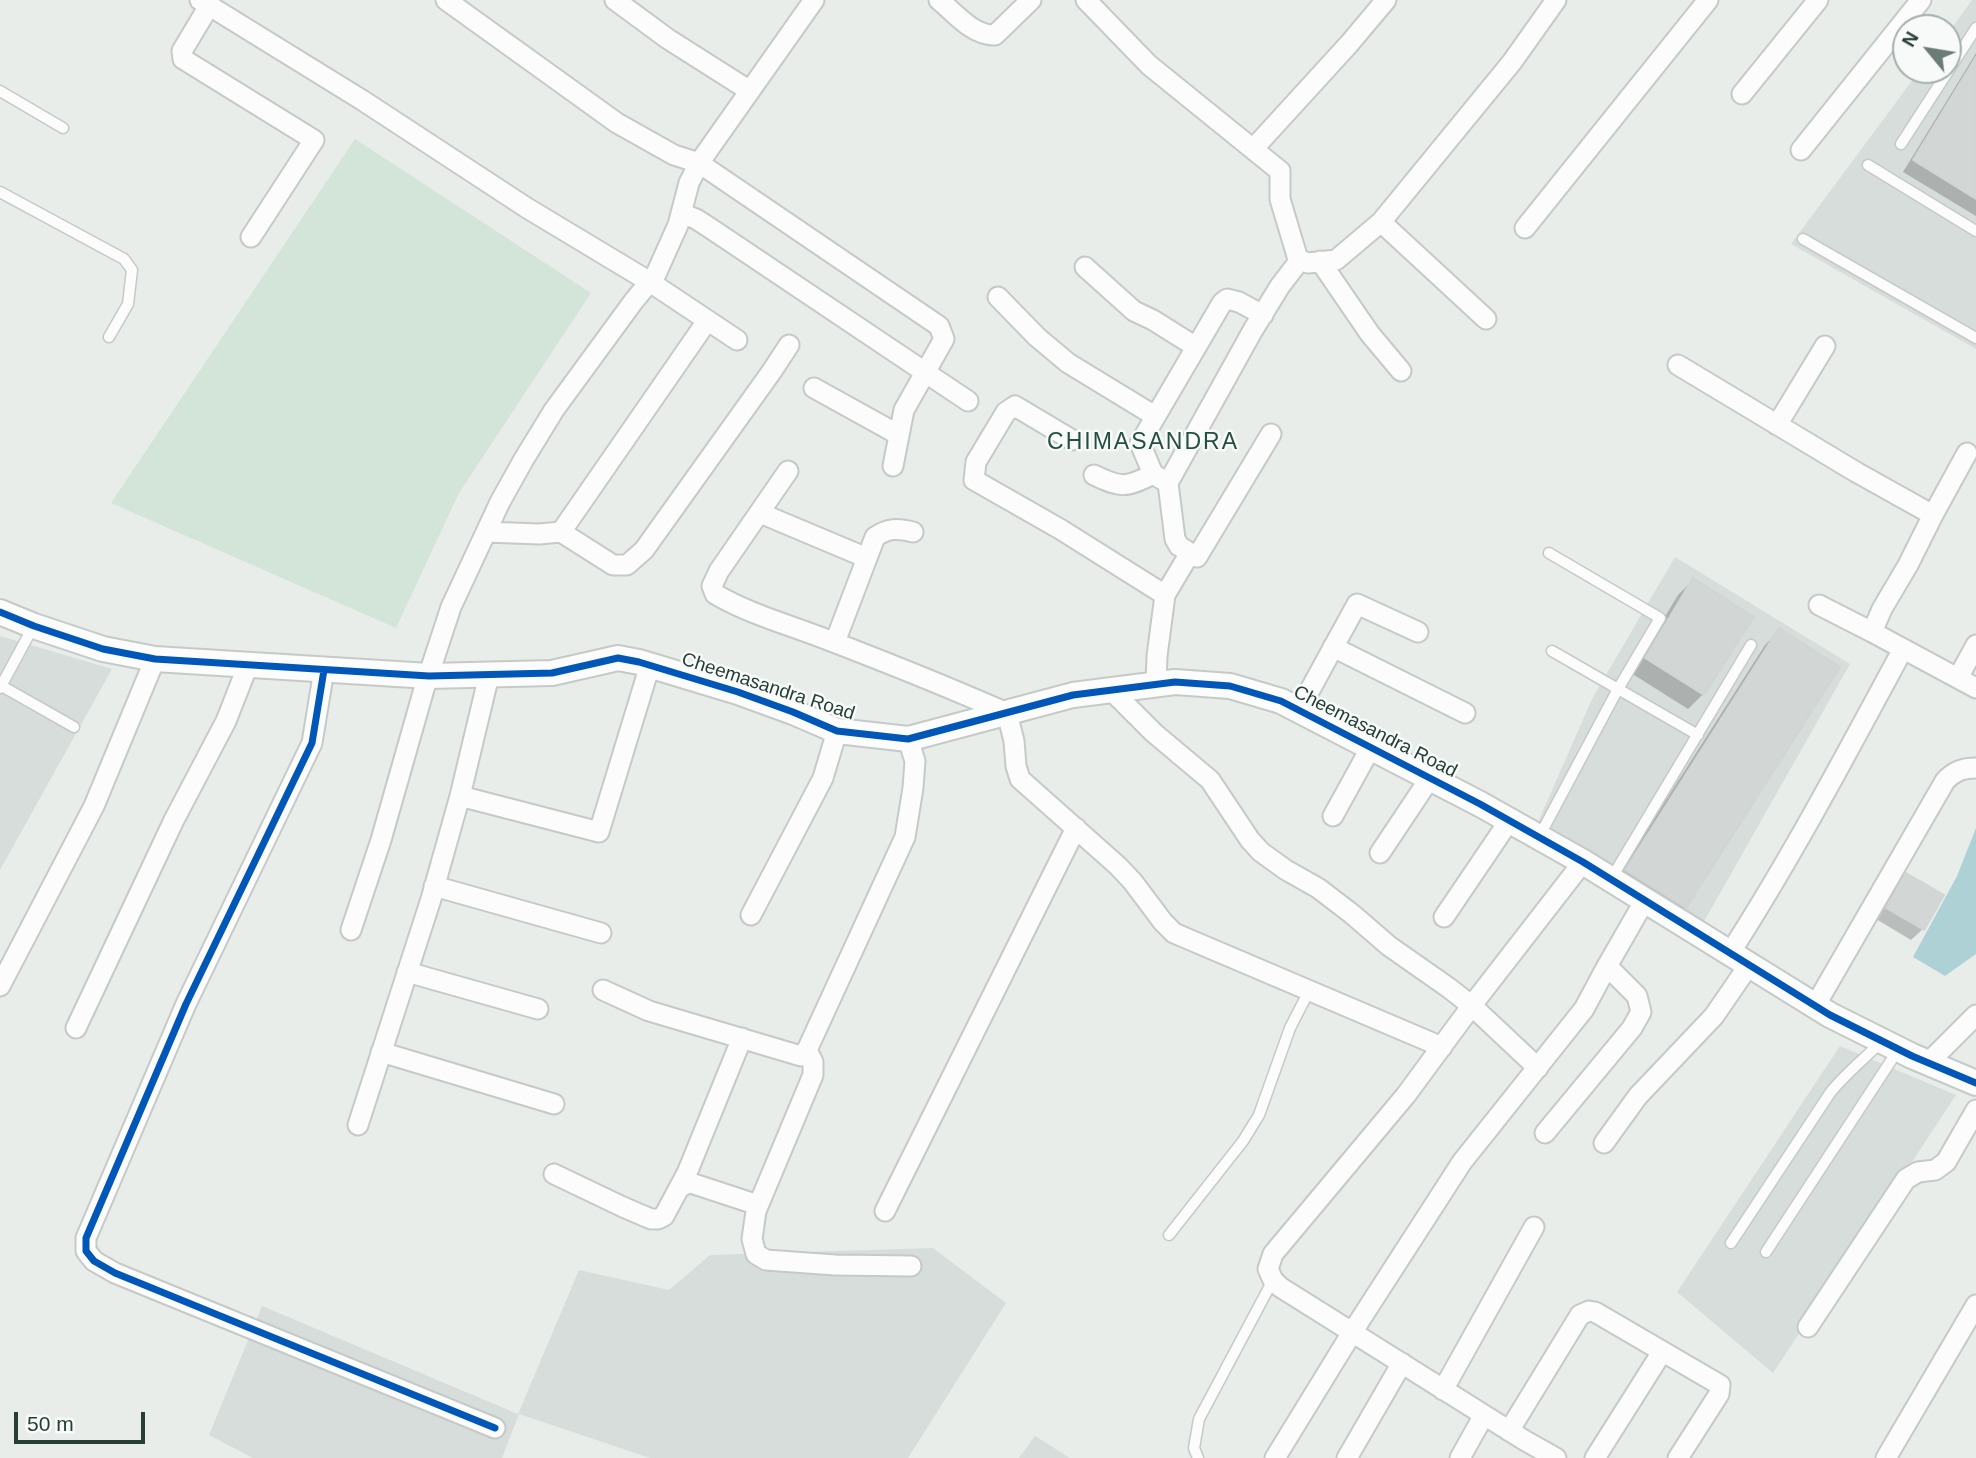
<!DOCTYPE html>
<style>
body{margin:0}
#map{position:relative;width:1976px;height:1458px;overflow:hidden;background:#e8edea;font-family:Arial,sans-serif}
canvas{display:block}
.north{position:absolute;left:1892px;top:14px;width:70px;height:70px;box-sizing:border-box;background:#f7faf9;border:2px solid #a4afab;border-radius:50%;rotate:300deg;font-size:19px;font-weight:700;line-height:28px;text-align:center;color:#273e37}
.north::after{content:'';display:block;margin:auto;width:24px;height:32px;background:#6b7b76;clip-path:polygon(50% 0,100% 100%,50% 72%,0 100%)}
.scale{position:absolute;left:14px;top:1412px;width:131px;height:32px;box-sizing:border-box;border:4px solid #273e37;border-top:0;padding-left:9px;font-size:21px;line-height:24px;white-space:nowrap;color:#273e37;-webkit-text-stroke:5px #f7faf9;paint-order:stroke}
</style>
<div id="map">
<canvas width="1976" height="1458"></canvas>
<div class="north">N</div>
<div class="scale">50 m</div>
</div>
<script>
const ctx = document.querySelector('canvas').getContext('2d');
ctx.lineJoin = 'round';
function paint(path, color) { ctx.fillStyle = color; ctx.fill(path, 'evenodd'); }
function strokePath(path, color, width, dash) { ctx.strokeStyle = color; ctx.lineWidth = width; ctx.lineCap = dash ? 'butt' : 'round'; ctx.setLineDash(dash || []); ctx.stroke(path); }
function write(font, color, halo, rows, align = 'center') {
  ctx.font = font + ' Arial,sans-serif'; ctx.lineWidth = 5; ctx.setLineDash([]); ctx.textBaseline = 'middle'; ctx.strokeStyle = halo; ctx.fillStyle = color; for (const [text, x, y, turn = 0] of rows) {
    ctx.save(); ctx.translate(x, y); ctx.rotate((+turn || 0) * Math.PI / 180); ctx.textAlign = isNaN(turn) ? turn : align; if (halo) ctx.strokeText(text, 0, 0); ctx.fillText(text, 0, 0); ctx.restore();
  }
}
const built = new Path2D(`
 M1972,0H1976V349L1791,244L1920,70H1948V33Z
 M1675,557L1850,664L1702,925L1535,829L1592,699Z
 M0,636L112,669L0,870Z
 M1840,1046L1956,1095L1773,1373L1677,1292Z
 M933,1248L1006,1303L908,1458H650L519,1414L502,1458H253L209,1435L262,1306L518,1414L579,1270L669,1290L710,1255Z
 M1035,1436L1070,1458H1019Z`);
const green = new Path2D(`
 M355,139L591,293L459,493L396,628L111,503Z`);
const water = new Path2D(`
 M1976,828V954L1945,976L1913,957L1957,876Z`);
const shadow = new Path2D(`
 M1976,53V216L1903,172Z
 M1693,580L1703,694L1688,709L1631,673L1678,595Z
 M1780,630L1838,668L1685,907L1670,922L1611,886L1765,645Z
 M1906,876L1923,929L1911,940L1876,919L1895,887Z`);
const building = new Path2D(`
 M1976,57V199L1913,160Z
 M1693,578L1754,617L1704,695L1645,658Z
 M1779,628L1840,667L1686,908L1625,870Z
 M1906,873L1944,895L1924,930L1886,908Z`);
const service = new Path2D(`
 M0,91L63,128
 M1901,144L1976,28
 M1868,165L1976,231
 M0,192L124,259L132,270L128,304L109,337
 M1803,239L1976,338
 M1552,651L1698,735
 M0,685L74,727
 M0,688L33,627
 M1539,837L1618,689L1660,618L1549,553
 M1611,879L1751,645
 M1169,1235L1243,1141L1259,1115L1290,1028L1309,991
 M1731,1243L1830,1093C1844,1075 1864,1059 1880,1043
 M1766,1252L1898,1050
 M1198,1458L1194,1448L1199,1419L1273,1280`);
const minor = new Path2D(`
 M200,0L362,100L527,208L650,282L737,340
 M446,0L617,123L674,155L699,163L939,326L944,339L904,410L893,466
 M615,0L668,39L750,91
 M939,0C955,13 973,36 995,35L1031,0
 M1086,0L1149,65L1280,171V199L1297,256L1300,260
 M209,6L182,51L183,59L314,140L251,237
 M1742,94L1818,0
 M1254,148L1349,44L1386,0
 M1801,150L1921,0
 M681,213L696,219L710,228L968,401
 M1381,222L1486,319
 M1525,228L1708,0
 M1300,260L1308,263L1336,260L1381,222L1512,62L1556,0
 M1320,261L1370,334L1401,371
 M1085,267L1134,311L1153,320L1196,347
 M998,297L1037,337L1068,363L1155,416
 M1678,365L1856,472L1933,515L1908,565L1882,609L1872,632L1976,688
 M814,388L899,435
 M1777,425L1825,346
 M1271,434L1197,557L1179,546L1175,539L1168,483L1253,330L1280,286L1300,260
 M1072,440L1015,406L1006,412L976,462L974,480L1060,529L1165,595
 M788,471L719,571L712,586L715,594C751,615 790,625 828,640C888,663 948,687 1007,713L1014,741L1016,766L1020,779L1118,866L1133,882L1163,922L1174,933L1442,1047
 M1094,475C1120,488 1127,488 1153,474
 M1168,483L1153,474L1140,443L1222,303L1227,299L1239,302L1263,315
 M760,513L867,558
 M1933,515L1967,453
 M486,532L539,534L561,532L613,565H627L644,550L772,371L789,345
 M561,532L707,321
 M1819,605L1872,632
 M835,642L875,537C888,528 898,528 913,532
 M1333,647L1465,713
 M324,670L312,743L186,1004L86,1238V1251L94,1261L115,1273L495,1428
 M1958,678L1976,645
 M1156,685L1157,656L1165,595L1190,553
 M1112,691L1154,733L1210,780L1250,840L1261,852L1286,870L1318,888L1352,914L1389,946L1449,988L1472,1006L1538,1068
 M1299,710L1357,604L1418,632
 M460,796L599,832L650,665
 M1333,816L1371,747
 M1380,853L1430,778
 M434,886L601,933
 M751,915L823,778L837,731
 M1444,917L1509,821
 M351,930L381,840L424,689L451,607L500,502L524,459L554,410L633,302L656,274L678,225L689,183L699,163L814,0
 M1730,953C1793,855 1848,751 1903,649
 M407,972L538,1009
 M0,986L94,806L155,659
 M603,990L649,1011L801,1056L807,1050L905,837L913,788L915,761L908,739
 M1815,1006L1945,781C1954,771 1963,768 1976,768
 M76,1028L174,820L226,721L248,665
 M807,1050L813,1062V1075L756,1211L752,1239L756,1254L766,1260L835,1265L911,1266
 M381,1052L554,1104
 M1928,1063L1976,1015
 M358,1125L431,899L460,796L489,675
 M1545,1133L1632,1028L1641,1012L1637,996L1607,966
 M1604,1143L1638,1096L1714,1016L1749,965
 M554,1174L623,1207L651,1219H658L664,1216L687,1173L742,1038
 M679,1188L688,1183L694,1184L758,1205
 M885,1211L1076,828
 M1808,1327L1906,1179L1918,1172L1935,1170L1946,1162L1976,1110
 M1443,1390L1534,1227
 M1509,1431L1580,1315L1589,1311L1595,1312L1720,1385L1719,1394L1678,1458
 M1275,1458L1353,1331L1462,1162L1584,1009L1606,968L1645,900
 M1347,1458L1402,1363
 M1460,1458L1484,1415
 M1556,1458L1524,1440L1280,1287L1273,1280L1268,1269L1273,1254L1406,1095L1476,1000L1583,862
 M1595,1458L1662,1352
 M1886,1458L1976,1305`);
const tertiary = new Path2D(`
 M0,612L34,626L103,649L155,659L429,676L552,673L618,658L639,662L738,692L793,712L837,731L908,739L1073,695L1175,682L1230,686L1281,701L1480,804L1583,862L1830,1015L1912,1056L1976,1083`);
const cycleway = new Path2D(`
 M0,612L34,626L103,649L155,659L429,676L552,673L618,658L639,662L738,692L793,712L837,731L908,739L1073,695L1175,682L1230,686L1281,701L1480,804L1583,862L1830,1015L1912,1056L1976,1083
 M324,670L312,743L186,1004L86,1238V1251L94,1261L115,1273L495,1428`);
const streetNames = [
 ["Cheemasandra Road",768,687,18],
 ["Cheemasandra Road",1375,732,27]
];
const quarterNames = [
 ["CHIMASANDRA",1143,443]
];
paint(built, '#d7ddda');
paint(green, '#d3e4d8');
paint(water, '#aed1d5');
paint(shadow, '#0003');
paint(building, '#d2d6d4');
strokePath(building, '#d1d5d3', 2);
strokePath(service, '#c5cac7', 13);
strokePath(minor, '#c5cac7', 23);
strokePath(tertiary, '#c5cac7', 28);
strokePath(service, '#fcfcfc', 10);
strokePath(minor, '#fcfcfc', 19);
strokePath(tertiary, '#fcfcfc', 24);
strokePath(cycleway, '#0057b8', 7);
write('19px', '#273e37', '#f7faf9', streetNames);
ctx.letterSpacing = '2px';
write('23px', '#254f43', '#f7faf9', quarterNames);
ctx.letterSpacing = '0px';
</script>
